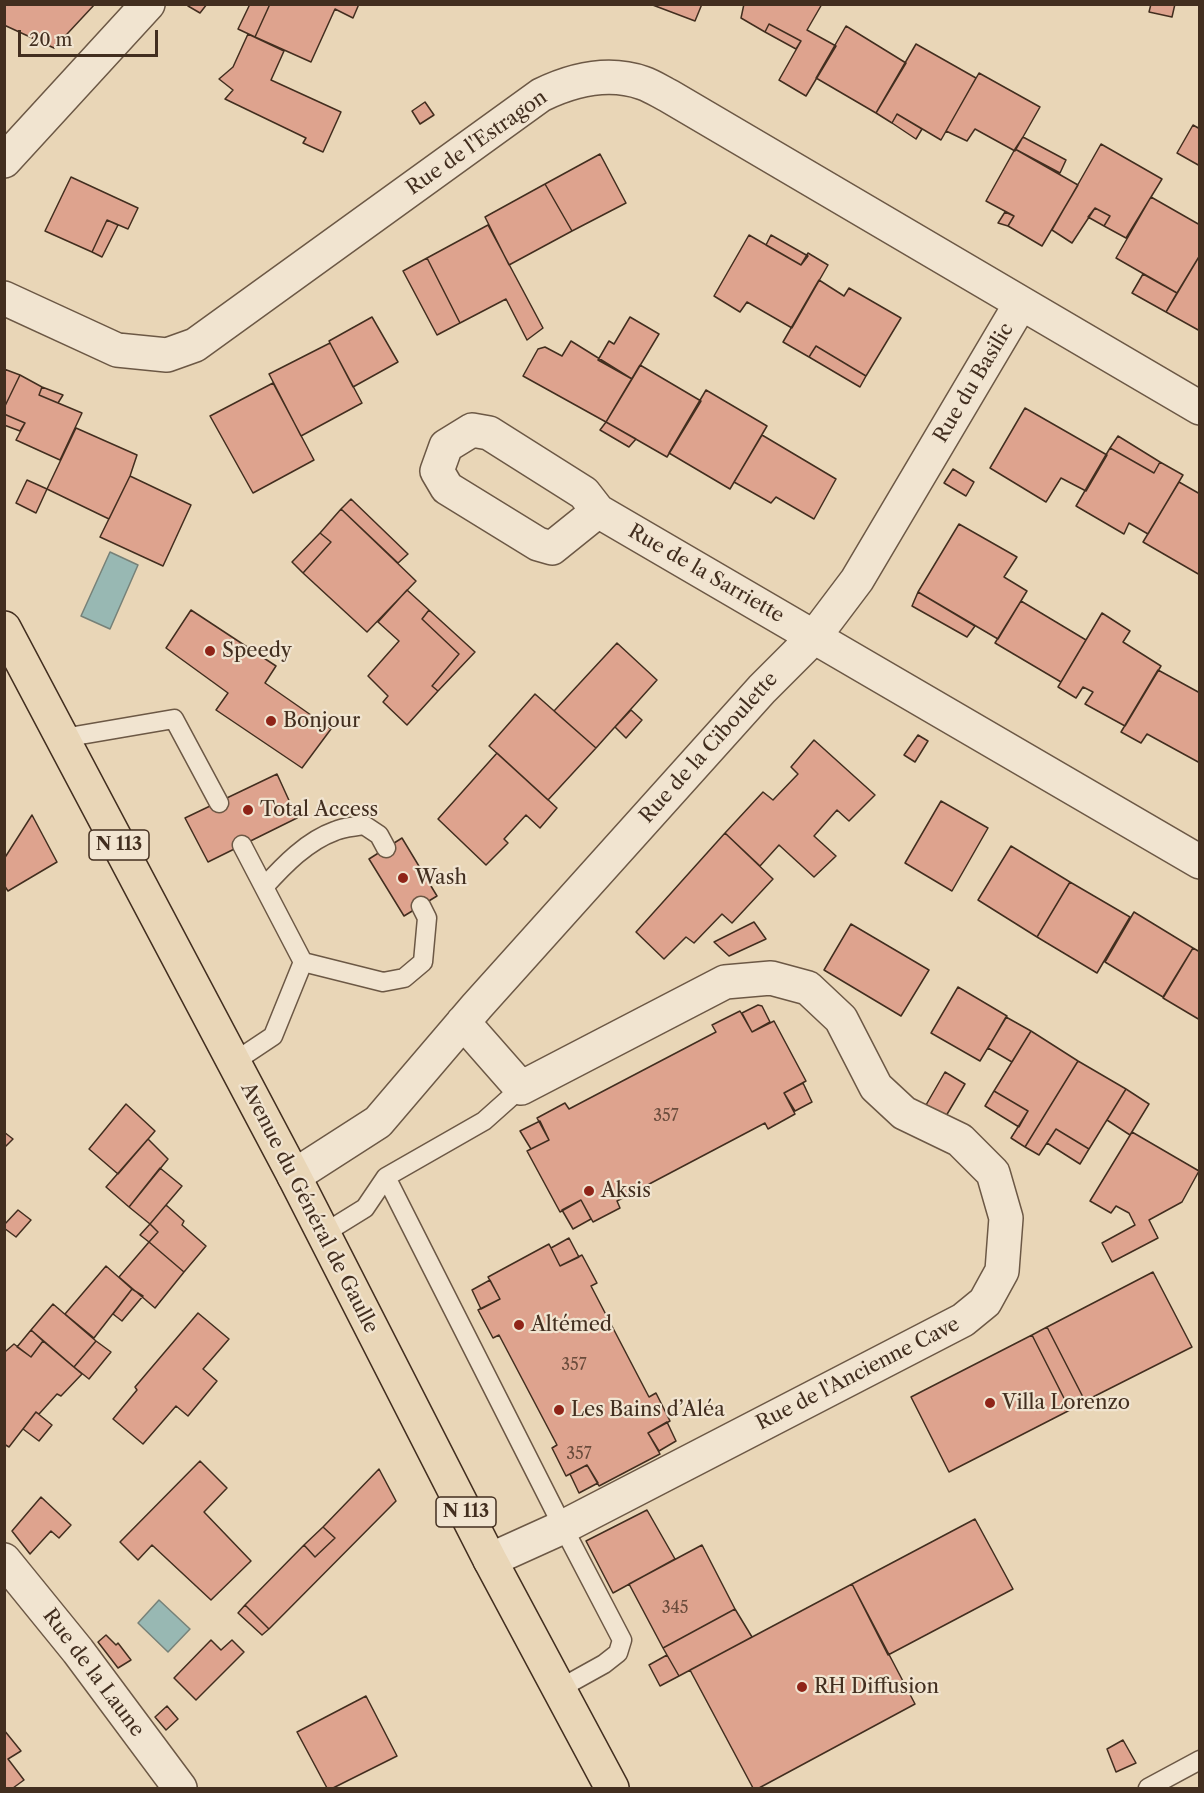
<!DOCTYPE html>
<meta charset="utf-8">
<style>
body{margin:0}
#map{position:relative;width:1204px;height:1793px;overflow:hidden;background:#e9d6b7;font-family:"Libre Caslon Text",serif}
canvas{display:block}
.frame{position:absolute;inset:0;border:6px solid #422e1f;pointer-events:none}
.scale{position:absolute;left:18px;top:30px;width:140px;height:27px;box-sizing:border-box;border:3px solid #422e1f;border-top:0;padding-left:8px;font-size:18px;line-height:21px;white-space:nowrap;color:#422e1f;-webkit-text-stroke:4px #f1e4d0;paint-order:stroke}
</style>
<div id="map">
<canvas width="1204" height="1793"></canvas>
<div class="frame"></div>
<div class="scale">20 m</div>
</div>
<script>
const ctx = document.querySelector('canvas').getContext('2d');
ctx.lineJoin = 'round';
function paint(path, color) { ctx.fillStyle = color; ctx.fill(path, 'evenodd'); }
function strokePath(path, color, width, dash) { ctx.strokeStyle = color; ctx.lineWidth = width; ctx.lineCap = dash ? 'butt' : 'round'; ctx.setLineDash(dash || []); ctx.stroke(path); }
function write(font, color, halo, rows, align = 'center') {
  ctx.font = font + ' "Libre Caslon Text",serif'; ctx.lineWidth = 4.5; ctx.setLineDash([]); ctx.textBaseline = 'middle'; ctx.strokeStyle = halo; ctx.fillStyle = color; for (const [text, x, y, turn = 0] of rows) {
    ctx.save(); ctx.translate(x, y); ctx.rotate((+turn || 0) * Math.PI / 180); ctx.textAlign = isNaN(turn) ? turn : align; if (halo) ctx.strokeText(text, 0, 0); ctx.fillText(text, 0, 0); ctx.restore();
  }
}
const water = new Path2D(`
 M110,552L138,565L110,629L81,616Z
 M159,1600L190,1629L168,1652L138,1623Z`);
const building = new Path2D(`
 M4,4H95L54,48L4,25Z
 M189,4H207L200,13L188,6Z
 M250,4H270L255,37L238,29Z
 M270,4H359L353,18L335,9L311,62L255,37Z
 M650,4H702L695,21Z
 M744,4H822L807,30L836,46L806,96L779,80L801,41L769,24L765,32L741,18Z
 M1151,4H1175L1172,17L1149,12Z
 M769,24L801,41L796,49L765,32Z
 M846,26L906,63L876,113L816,78Z
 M248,34L284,51L271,80L341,112L323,152L303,143L306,138L225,99L233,90L219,79L233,67Z
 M916,44L976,78L941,140L897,114L892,123L876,113Z
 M979,73L1040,107L1015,151L975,129L967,141L946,131Z
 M425,102L434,115L420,124L412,111Z
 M897,114L922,129L916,139L892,123Z
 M1193,125L1200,129V166L1177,153Z
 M1023,137L1066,160L1060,173L1015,149Z
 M1101,144L1162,179L1126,238L1104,226L1110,216L1095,208L1072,243L1052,230Z
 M1015,149L1078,185L1042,246L1008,226L1014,216L986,201Z
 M600,154L626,203L572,231L545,184Z
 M71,177L138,208L128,229L107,220L92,252L45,231Z
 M545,184L572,231L509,265L485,217Z
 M1151,197L1200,225V255L1177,293L1116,258Z
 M1095,208L1110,216L1104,226L1088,217Z
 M1005,212L1014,216L1008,226L998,223Z
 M107,220L118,225L102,257L92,252Z
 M488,225L543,328L527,340L506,299L460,323L427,258Z
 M749,235L801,265L808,253L828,265L792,328L747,302L740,312L714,296Z
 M771,235L808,256L801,265L766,245Z
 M1200,255V331L1166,312Z
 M427,258L460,323L437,335L403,271Z
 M1143,274L1177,293L1166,312L1132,293Z
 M819,280L844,296L849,288L901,318L866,376L816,346L809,357L783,342Z
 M372,317L398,362L353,387L329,341Z
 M630,317L659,334L632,379L598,360L609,341L614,344Z
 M571,341L632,379L606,422L523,376L538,349L545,347L562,356Z
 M330,343L362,403L301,436L269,374Z
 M816,346L866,376L860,387L809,357Z
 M640,365L701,401L667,457L606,422Z
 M4,369L20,375L4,408Z
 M20,375L42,387L39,395L82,413L60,460L16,440L25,423L4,414V408Z
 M273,383L314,460L253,493L210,416Z
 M42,387L63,395L58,403L39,395Z
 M706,390L767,426L730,489L669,453Z
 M1025,408L1107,455L1086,491L1061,478L1046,502L990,468Z
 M4,414L25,423L20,431L4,425Z
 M606,422L636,439L629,447L600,430Z
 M76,428L137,455L130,476L109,519L47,489Z
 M762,435L836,479L814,519L776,497L771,503L734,482Z
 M1118,436L1160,462L1154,473L1110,448Z
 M1110,448L1154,473L1160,462L1183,475L1148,534L1129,523L1124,534L1076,506Z
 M953,469L974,482L966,496L944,483Z
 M130,476L191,505L163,566L100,537Z
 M27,480L47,489L36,513L16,503Z
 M1179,482L1200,494V575L1143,542Z
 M351,499L408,554L398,563L341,509Z
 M341,509L416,581L367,632L303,573L331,542L320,533Z
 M959,524L1017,557L1004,577L1027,591L998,639L918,592Z
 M320,533L331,542L303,573L292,562Z
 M407,590L429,610L422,619L459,654L432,686L438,691L407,725L383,702L388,696L368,676L399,641L378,622Z
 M918,592L975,626L967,637L912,606Z
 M1021,601L1086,640L1061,682L995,643Z
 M191,610L276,666L265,683L331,729L302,768L216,710L228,693L166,648Z
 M429,610L475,652L438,691L432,686L459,654L422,619Z
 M1102,613L1130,631L1123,642L1161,666L1125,726L1085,704L1093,692L1083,687L1076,698L1058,687Z
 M617,643L657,680L596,748L554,711Z
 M1158,670L1200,693V763L1147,734L1141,743L1121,732Z
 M535,694L596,748L548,800L489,746Z
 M631,710L642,720L626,738L615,727Z
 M918,735L928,741L915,762L904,755Z
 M814,740L875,795L849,821L837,810L814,836L836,856L814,877L779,845L760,866L725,833L763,792L773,800L798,774L791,767Z
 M497,753L557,808L540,828L526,815L504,839L508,843L486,865L438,819Z
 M277,774L297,818L208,862L185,818Z
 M941,801L988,828L952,891L905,863Z
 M32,815L57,862L8,891L4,885V859Z
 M725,833L773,879L732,923L722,914L694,943L686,937L664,959L636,932Z
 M402,838L437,896L404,916L369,859Z
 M1011,846L1070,882L1037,937L978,900Z
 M1070,882L1130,917L1097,973L1037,937Z
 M1134,912L1193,948L1163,997L1105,962Z
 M754,922L766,939L729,956L714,942Z
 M851,924L929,970L901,1016L824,970Z
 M1193,948L1200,952V1020L1163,998Z
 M958,987L1007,1016L980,1061L931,1033Z
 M758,1005L762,1006L770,1022L752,1032L742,1013Z
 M740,1011L752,1032L774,1021L806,1081L784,1093L795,1114L768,1129L765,1123L617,1201L620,1208L593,1222L581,1200L560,1212L527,1151L549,1140L537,1118L565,1103L569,1109L716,1032L712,1025Z
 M1006,1017L1031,1031L1012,1062L988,1048Z
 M1031,1031L1078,1061L1025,1147L1011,1138L1028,1111L994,1091Z
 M1078,1061L1126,1089L1089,1149L1056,1129L1039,1155L1025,1147Z
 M945,1072L965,1084L946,1116L926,1105Z
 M803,1083L812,1102L795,1111L784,1093Z
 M1126,1089L1149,1104L1130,1135L1107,1120Z
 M994,1091L1028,1111L1019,1127L985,1106Z
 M126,1104L155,1131L118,1174L89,1149Z
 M540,1121L549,1140L531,1149L520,1131Z
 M1056,1129L1089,1149L1080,1164L1047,1143Z
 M4,1132L13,1139L4,1148Z
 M1132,1132L1199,1171L1182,1202L1149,1220L1158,1238L1112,1262L1102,1243L1135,1225L1129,1213L1116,1206L1111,1213L1090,1201Z
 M148,1139L168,1159L129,1207L106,1187Z
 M160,1168L182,1186L150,1224L129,1207Z
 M581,1200L591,1219L573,1229L562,1210Z
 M166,1205L184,1221L182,1225L206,1246L184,1272L149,1242L158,1232L150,1224Z
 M18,1210L31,1220L16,1237L4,1228V1225Z
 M150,1224L158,1232L149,1242L140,1235Z
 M569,1238L579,1257L560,1266L551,1248Z
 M149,1242L184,1272L155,1308L119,1277Z
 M549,1244L560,1266L582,1255L597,1283L591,1286L649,1397L656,1393L670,1421L648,1433L660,1454L599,1486L587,1465L566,1476L552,1448L557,1445L499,1335L493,1338L478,1310L500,1299L488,1277Z
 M106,1266L132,1289L94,1338L65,1314Z
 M1153,1272L1192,1347L1085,1401L1047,1327Z
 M490,1280L500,1299L481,1309L472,1290Z
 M132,1289L143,1296L122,1321L113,1314Z
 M53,1304L96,1341L74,1367L31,1330Z
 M198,1313L229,1339L203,1369L217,1381L188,1416L176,1406L143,1444L113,1419L137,1390L135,1387Z
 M1047,1327L1085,1401L1070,1410L1032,1335Z
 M31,1330L43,1341L31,1357L17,1347Z
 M1032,1335L1070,1410L949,1472L911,1397Z
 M43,1341L82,1374L61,1396L57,1394L39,1414L36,1412L9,1447L4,1444V1350L6,1351L14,1344L31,1357Z
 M96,1341L111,1352L89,1379L74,1367Z
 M36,1412L52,1425L39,1441L23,1429Z
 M667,1422L676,1441L659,1451L648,1433Z
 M200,1461L227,1488L204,1512L251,1561L211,1600L152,1545L138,1560L120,1542Z
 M587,1465L598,1483L579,1493L570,1474Z
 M379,1469L396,1501L269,1629L245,1605L304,1545L315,1557L335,1538L323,1527Z
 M41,1497L71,1525L59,1538L51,1531L30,1554L12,1531Z
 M647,1510L675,1559L613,1593L586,1541Z
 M975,1519L1013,1589L888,1655L852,1584Z
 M323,1527L335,1538L315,1557L304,1545Z
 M702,1545L735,1609L663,1648L629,1584Z
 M852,1584L915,1704L759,1788H753L690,1670Z
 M245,1605L269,1629L262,1635L238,1613Z
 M735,1609L752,1637L679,1676L663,1648Z
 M106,1635L116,1645L118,1643L131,1660L118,1668L98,1642Z
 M211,1640L221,1650L232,1640L244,1652L196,1700L174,1678Z
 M667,1655L679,1676L660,1686L649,1665Z
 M366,1696L397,1756L333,1788H327L297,1732Z
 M167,1706L178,1719L166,1730L155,1717Z
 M4,1730L21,1751L8,1759L24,1780L13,1788H4Z
 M1123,1740L1136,1763L1116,1772L1107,1749Z`);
const service = new Path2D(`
 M63,738L174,719L219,803
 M264,887C284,865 307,841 335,831C344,827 354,827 364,825L379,835L386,848
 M303,962L383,982L404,978L423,962L427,918L421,906
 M234,1062L273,1036L303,962L242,845
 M386,1177L563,1527L622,1640L618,1653L604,1664L559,1689
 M323,1234L365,1208L386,1177L484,1121L521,1088
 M1148,1788L1200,1760`);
const minor = new Path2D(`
 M4,161L148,4
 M4,298L117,350L167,355L195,345L541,95C572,80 609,71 643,83C652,86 661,92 669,96L1021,303
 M598,511L552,548L538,544L447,488L437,471L446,446L472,430L489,433L584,493L598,511L814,637L857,580L1021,303L1200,408
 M463,1022L521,1088L725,982L771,978L808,988L841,1019L876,1087L904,1113L960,1140L993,1173L1006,1218L1002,1271L985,1302L963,1320L563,1527L490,1560
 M294,1176L378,1122L477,1006L762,689L814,637L1200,862
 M4,1560L78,1651L180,1788`);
const primary = new Path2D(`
 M4,628L294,1176L490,1560L612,1788`);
const markers = [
 [210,651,6,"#8f2418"],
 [271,721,6,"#8f2418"],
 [248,810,6,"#8f2418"],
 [403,878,6,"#8f2418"],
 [589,1191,6,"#8f2418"],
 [519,1325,6,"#8f2418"],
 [990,1403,6,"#8f2418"],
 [559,1410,6,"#8f2418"],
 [802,1687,6,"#8f2418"]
];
const numberNames = [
 ["357",666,1116],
 ["357",574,1365],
 ["357",579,1454],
 ["345",675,1608]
];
const shields = [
 [119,845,60],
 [466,1512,60]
];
const shieldNames = [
 ["N 113",119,845],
 ["N 113",466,1512]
];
const streetNames = [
 ["Rue de l'Estragon",477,143,-35],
 ["Rue du Basilic",974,383,-59],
 ["Rue de la Sarriette",706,574,30],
 ["Rue de la Ciboulette",709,748,-48],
 ["Avenue du Général de Gaulle",309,1208,63],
 ["Rue de l'Ancienne Cave",858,1374,-27],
 ["Rue de la Laune",93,1673,53]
];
const poiNames = [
 ["Speedy",222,651],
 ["Bonjour",283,721],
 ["Total Access",260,810],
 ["Wash",415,878],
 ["Aksis",601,1191],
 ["Altémed",531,1325],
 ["Villa Lorenzo",1002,1403],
 ["Les Bains d’Aléa",571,1410],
 ["RH Diffusion",814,1687]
];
paint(water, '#98b8b3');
strokePath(water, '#768178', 1.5);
paint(building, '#dea38e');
strokePath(building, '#422e1f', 1.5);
strokePath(service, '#6c5845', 21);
strokePath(minor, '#6c5845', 36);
strokePath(primary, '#422e1f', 36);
strokePath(service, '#f1e4d0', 18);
strokePath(minor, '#f1e4d0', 33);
strokePath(primary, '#e9d6b7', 33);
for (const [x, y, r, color] of markers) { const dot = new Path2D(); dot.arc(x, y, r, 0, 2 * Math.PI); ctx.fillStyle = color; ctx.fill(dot); strokePath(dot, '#f1e4d0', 2); }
write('16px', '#694b3b', null, numberNames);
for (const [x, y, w] of shields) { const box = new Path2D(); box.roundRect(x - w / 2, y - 15, w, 30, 4.5); ctx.fillStyle = '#f1e4d0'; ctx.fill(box); strokePath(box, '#422e1f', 1.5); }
write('bold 18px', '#422e1f', null, shieldNames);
write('20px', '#422e1f', '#f1e4d0', streetNames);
write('20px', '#422e1f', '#f1e4d0', poiNames, 'left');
</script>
